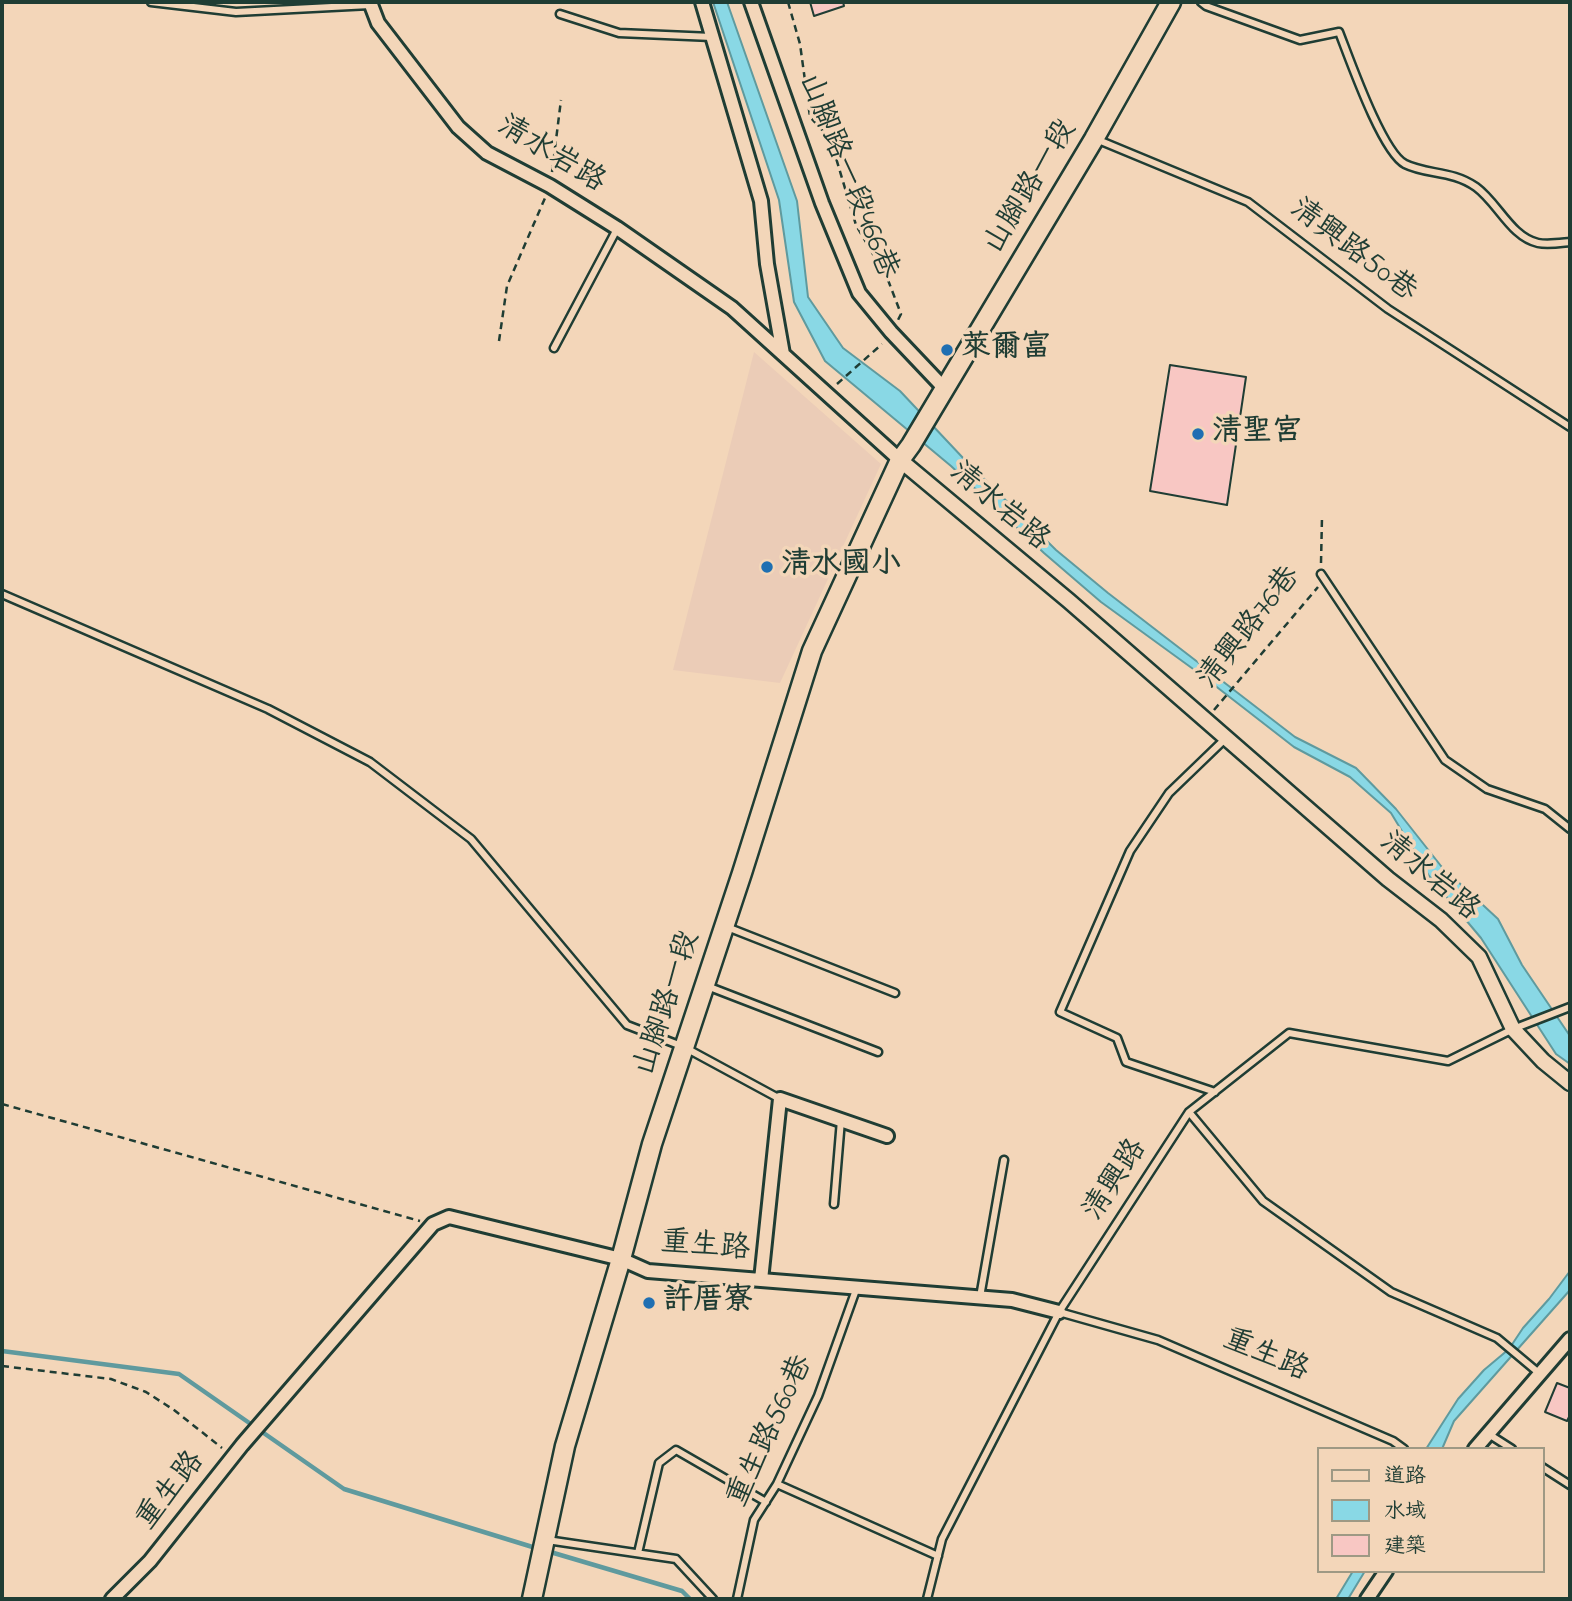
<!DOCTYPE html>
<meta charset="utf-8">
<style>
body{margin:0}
#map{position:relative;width:1572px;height:1601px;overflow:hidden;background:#f3d6b9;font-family:"Indie Flower","LXGW WenKai TC",sans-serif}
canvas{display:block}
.frame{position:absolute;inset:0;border:4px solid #1f3d34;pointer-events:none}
.legend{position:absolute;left:1317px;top:1447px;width:228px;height:126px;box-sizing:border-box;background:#f3d6b9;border:2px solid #9e9984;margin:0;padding:9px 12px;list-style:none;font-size:21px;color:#1f3d34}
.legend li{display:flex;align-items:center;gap:14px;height:35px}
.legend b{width:35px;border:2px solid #9e9984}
</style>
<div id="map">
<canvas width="1572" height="1601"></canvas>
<div class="frame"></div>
<ul class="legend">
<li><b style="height:9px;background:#f3d6b9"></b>道路</li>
<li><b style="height:19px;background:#89d8e5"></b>水域</li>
<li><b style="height:19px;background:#f8c7c3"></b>建築</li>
</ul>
</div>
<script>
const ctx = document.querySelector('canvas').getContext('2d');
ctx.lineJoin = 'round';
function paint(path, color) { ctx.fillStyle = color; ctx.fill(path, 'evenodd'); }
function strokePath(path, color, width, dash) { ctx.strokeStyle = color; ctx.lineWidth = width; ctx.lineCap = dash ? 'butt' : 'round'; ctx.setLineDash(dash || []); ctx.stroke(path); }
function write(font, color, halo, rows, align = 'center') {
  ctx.font = font + ' "Indie Flower","LXGW WenKai TC",sans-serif'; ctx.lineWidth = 7; ctx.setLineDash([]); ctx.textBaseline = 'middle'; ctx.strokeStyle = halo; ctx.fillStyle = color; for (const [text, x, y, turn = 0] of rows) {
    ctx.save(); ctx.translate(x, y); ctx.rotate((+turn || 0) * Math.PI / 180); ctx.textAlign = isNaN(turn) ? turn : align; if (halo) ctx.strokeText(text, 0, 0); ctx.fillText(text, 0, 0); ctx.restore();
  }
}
const built = new Path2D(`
 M754,352L881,464L780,683L673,670Z`);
const water = new Path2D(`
 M713,2H727L797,201L808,297L843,348L900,391L964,459L1056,550L1108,593L1295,737L1356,768L1396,809L1441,866L1498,919L1522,965L1570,1036V1064L1556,1054L1481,938L1429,876L1391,813L1350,777L1294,747L1200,674L1101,602L1044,553L951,466L825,361L794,302L779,200Z
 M1570,1271V1290L1454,1421L1442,1449H1426L1458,1399L1484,1370L1509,1349L1523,1328L1549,1299Z
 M1353,1571H1365L1348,1599H1336Z`);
const stream = new Path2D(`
 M2,1351L179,1374L344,1489L539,1549
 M547,1551L682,1591L690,1599`);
const building = new Path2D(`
 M810,2H843L844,6L814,16Z
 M1170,365L1246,377L1227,505L1150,491Z
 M1557,1383L1570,1388V1415L1567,1421L1545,1412Z`);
const path = new Path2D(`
 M788,2L800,44L810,117L825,133L836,158L856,225L888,280L901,314L898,320
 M552,172L561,100
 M499,341L507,286L545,198
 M837,384L882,344
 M1321,563L1322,517
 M1214,710L1318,587
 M2,1104L420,1221
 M2,1366L111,1379L146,1392L174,1410L222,1448`);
const service = new Path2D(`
 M151,2L236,12L370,5
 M1201,2L1206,6L1300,40L1339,32C1350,60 1382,152 1405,164C1427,175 1452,170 1476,187C1498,203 1511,237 1538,243C1548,245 1560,243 1570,242
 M560,14L619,33L712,37
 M1096,139L1248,202L1388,309L1570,427
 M554,348L617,229
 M1321,574L1445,760L1487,789L1545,809L1570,829
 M2,594L268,709L370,762L471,839L627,1025L684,1047L780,1099
 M727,927L895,993
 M707,986L878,1052
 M1215,1092L1126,1062L1117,1038L1060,1012L1130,851L1169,793L1226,738
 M1189,1112L1263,1201L1391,1292L1497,1338L1540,1374
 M834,1204L841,1120
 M980,1297L1004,1160
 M1059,1312L1158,1340L1393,1441L1404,1449
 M1487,1433L1512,1449
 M1542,1467L1570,1485
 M777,1484L938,1556
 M547,1540L676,1559L713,1599
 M638,1553L659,1463L676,1450L766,1502
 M737,1599L754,1520L777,1484L818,1396L857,1287
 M927,1599L942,1539L1059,1312L1189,1112L1289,1033L1448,1061L1513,1029L1570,1007`);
const minor = new Path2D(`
 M370,2L378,23L458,127L487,153L550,186L617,228L732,308L900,460
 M702,2L761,201L767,264L783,354
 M751,2L822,203L859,293L891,332L944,388
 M761,1280L780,1099L887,1136
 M1475,1449L1570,1339
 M112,1599L150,1561L242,1445L433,1224L449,1217L621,1259L648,1271L1012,1300L1059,1312
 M1367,1599L1386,1571`);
const tertiary = new Path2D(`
 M900,460L1069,601L1388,879L1441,920L1479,957L1513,1029L1543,1061L1570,1083`);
const secondary = new Path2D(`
 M532,1599L565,1446L621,1259L652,1144L742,873L812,651L900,460L911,445L1094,139L1171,2`);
const markers = [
 [947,350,7,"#1f6fb2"],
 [1198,434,7,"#1f6fb2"],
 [767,567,7,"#1f6fb2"],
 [649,1303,7,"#1f6fb2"]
];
const streetNames = [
 ["清水岩路",550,156,31],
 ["山腳路一段466巷",846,177,68],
 ["山腳路一段",1032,188,-59],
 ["清興路50巷",1352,252,37],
 ["清水岩路",998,508,40],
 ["清興路76巷",1251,629,-52],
 ["清水岩路",1428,878,40],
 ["山腳路一段",669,1004,-72],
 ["清興路",1117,1181,-57],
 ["重生路",705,1248,5],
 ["重生路",1265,1357,23],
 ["重生路560巷",772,1432,-65],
 ["重生路",172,1492,-52]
];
const poiNames = [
 ["萊爾富",961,350],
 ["清聖宮",1212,434],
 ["清水國小",781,567],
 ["許厝寮",663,1303]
];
paint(built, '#ebccb7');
paint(water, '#89d8e5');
strokePath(water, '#5f9a9e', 2);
strokePath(stream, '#5f9a9e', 4.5);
paint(building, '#f8c7c3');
strokePath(building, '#1f3d34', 2);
strokePath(service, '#1f3d34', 11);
strokePath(minor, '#1f3d34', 18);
strokePath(tertiary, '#1f3d34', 19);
strokePath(secondary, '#1f3d34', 23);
strokePath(path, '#1f3d34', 2.5, [7, 5]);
strokePath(service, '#f3d6b9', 6);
strokePath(minor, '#f3d6b9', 12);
strokePath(tertiary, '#f3d6b9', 14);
strokePath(secondary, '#f3d6b9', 18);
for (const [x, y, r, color] of markers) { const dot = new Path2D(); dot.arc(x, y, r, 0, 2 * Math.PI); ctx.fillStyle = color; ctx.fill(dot); strokePath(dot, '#f3d6b9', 2.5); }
write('30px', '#1f3d34', '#f3d6b9', streetNames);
write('bold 30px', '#1f3d34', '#f3d6b9', poiNames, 'left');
</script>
